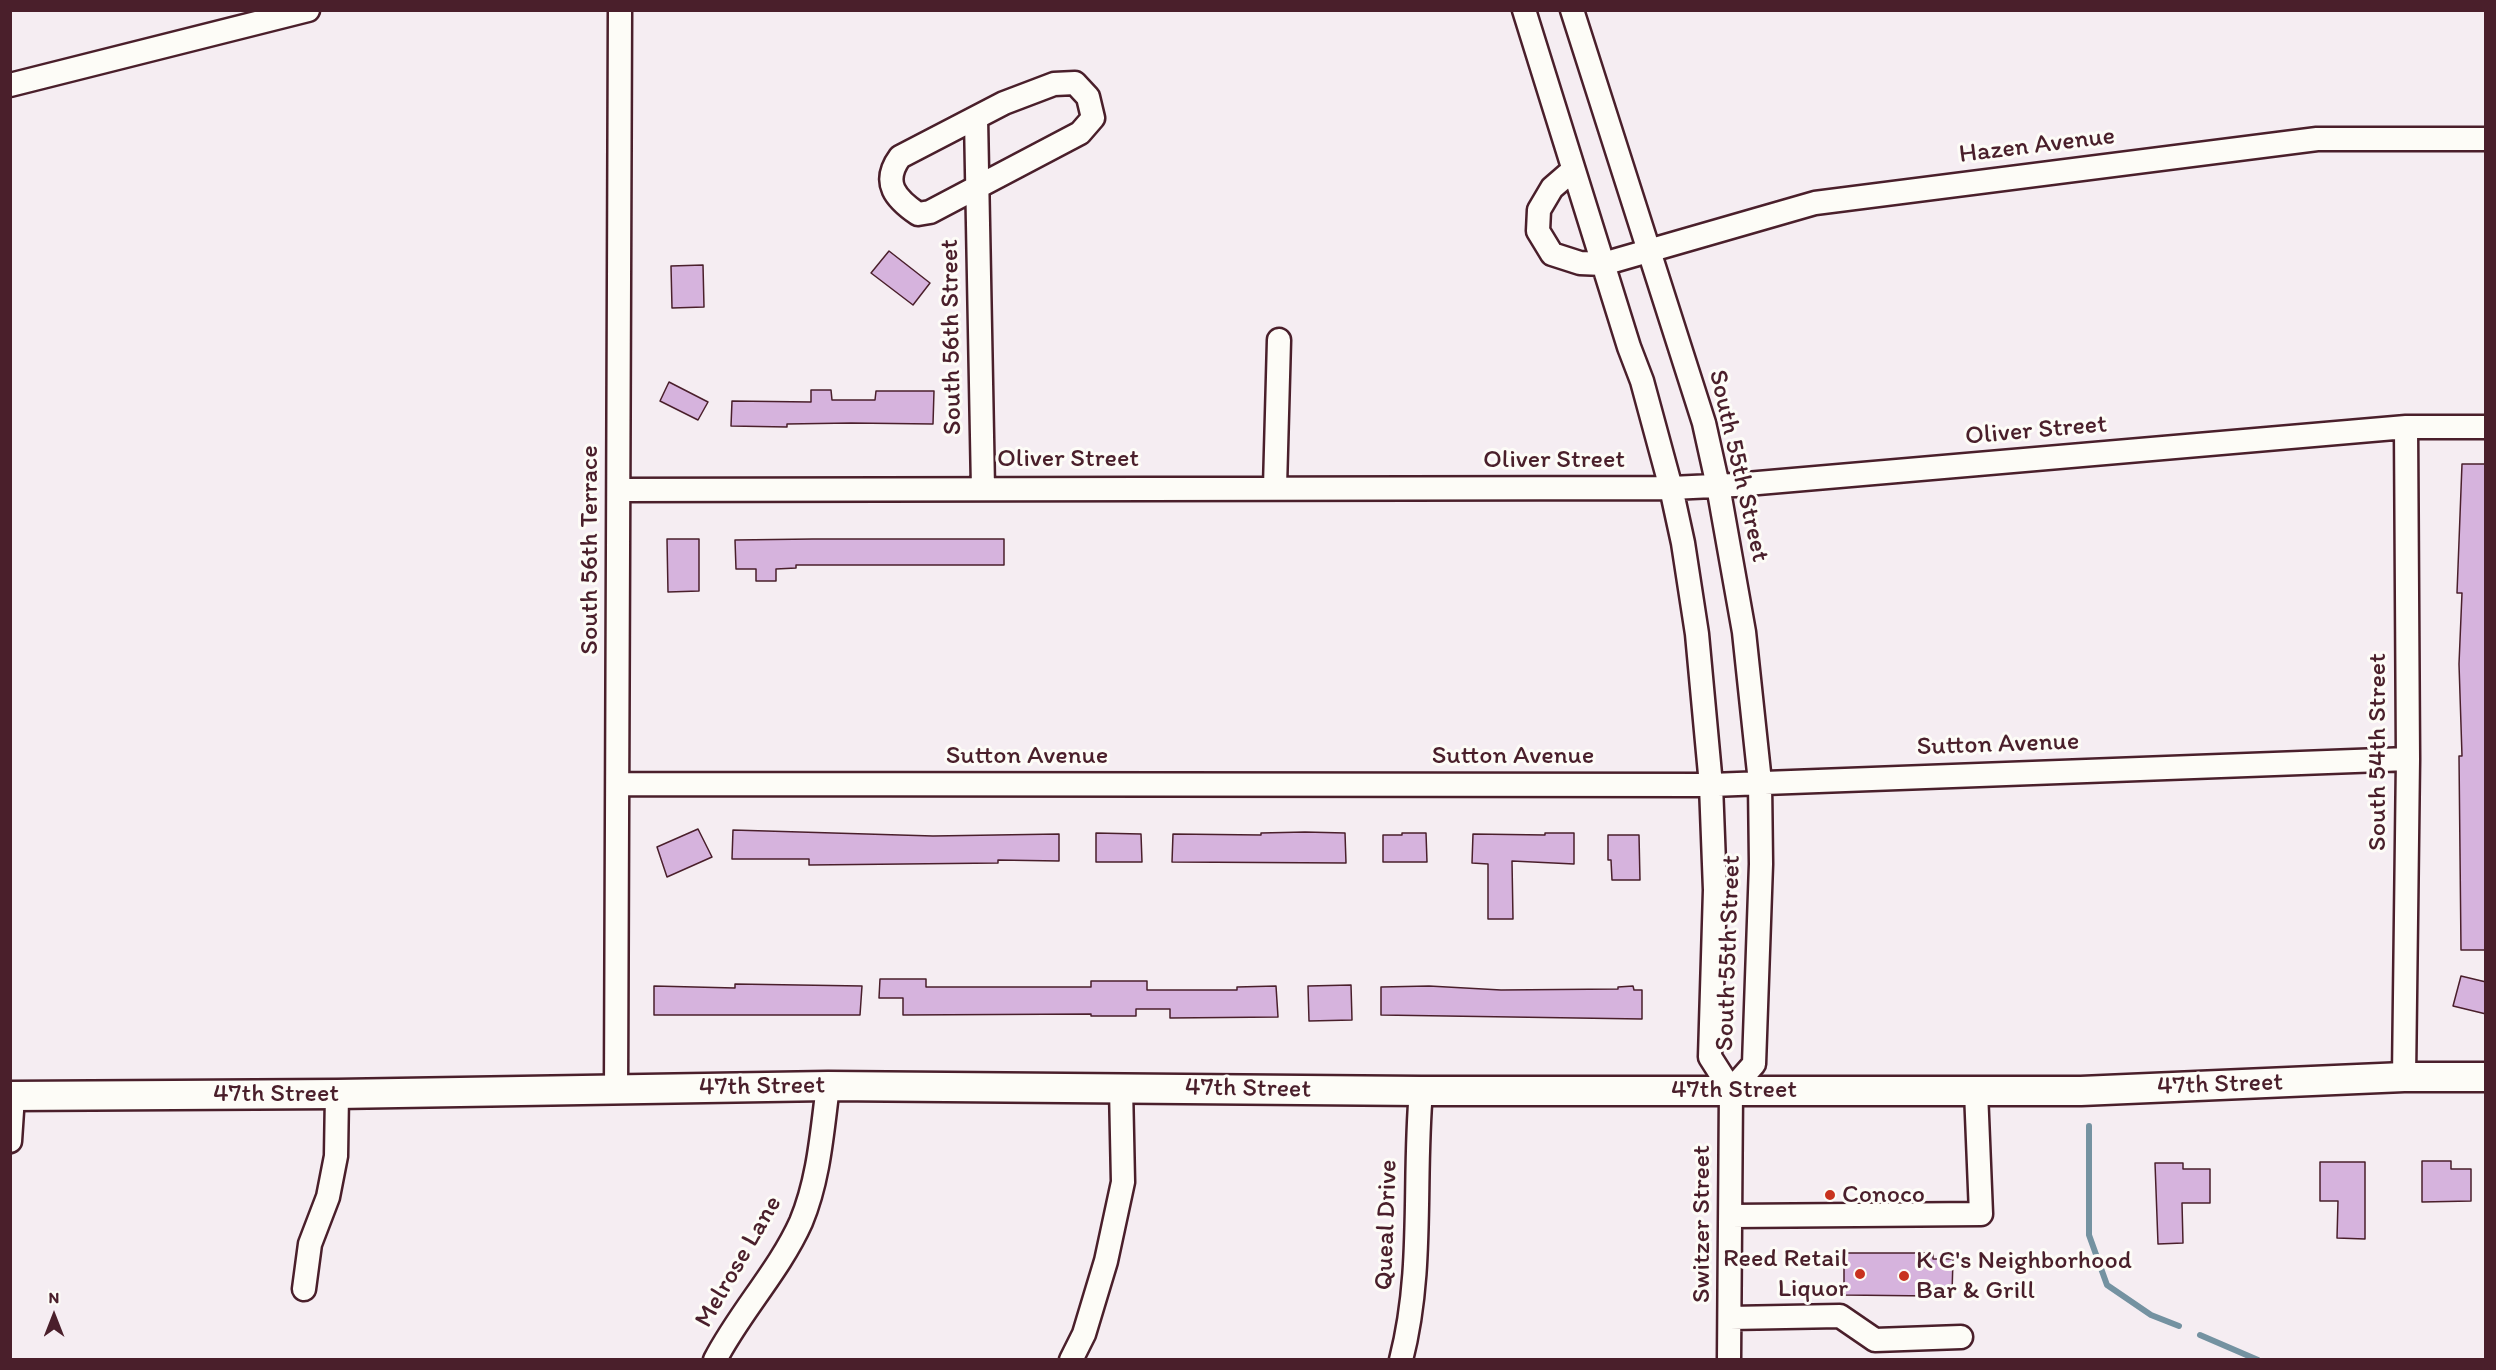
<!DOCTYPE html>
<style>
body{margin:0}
#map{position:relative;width:2496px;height:1370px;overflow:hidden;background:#f5edf2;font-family:Itim,sans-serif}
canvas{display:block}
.frame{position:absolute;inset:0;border:12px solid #4a1f2b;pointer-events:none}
.north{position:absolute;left:24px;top:1286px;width:60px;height:60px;-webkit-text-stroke:4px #fdfcf7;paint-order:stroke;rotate:0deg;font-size:16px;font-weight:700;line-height:24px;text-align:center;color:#4a1f2b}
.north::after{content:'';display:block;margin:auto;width:21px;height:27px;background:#4a1f2b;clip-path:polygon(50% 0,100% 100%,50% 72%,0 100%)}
</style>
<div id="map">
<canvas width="2496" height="1370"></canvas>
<div class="frame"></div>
<div class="north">N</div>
</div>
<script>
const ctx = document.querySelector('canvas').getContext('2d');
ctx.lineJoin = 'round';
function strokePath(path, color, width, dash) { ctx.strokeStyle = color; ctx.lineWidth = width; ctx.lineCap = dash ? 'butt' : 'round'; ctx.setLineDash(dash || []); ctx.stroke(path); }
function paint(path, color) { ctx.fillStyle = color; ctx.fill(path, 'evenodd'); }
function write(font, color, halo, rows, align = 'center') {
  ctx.font = font + ' Itim,sans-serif'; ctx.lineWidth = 6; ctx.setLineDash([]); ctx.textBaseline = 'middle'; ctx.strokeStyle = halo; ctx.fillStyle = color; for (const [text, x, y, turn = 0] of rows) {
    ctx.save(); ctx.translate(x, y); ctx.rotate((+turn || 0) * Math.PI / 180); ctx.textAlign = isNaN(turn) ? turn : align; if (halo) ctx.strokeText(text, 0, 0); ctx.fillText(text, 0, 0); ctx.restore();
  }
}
const stream = new Path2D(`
 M2089,1126V1235L2107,1285L2151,1315L2179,1326
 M2200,1335L2258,1360`);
const building = new Path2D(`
 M889,251L930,283L913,305L871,273Z
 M703,265L704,307L672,308L671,266Z
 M669,382L708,402L698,420L660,401Z
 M811,390H831L832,400H875L876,391H934L933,424L851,423L787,424V427L731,426L732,401L811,402Z
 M2462,464H2486V950H2461L2459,756H2462L2459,664L2462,593H2457Z
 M667,539H699V591L668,592Z
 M813,539H1004V565H796V568L776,569V581H756V569H736L735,540Z
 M698,829L712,857L667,877L657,847Z
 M733,830L933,836L1059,834V861L998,860V863L809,865V859H732Z
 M1305,832L1345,833L1346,863L1172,862L1173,834L1261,835V833Z
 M1096,833L1141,834L1142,862H1096Z
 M1402,833H1426L1427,862H1383V835H1402Z
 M1545,833H1574V864L1512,861L1513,919H1488V864L1472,863L1473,834L1545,835Z
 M1608,835H1639L1640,880H1612L1611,860H1608Z
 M2461,976L2486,982V1014L2453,1006Z
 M880,979H926V987H1091V981H1147V990H1237V987L1276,986L1278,1017L1170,1018V1009H1136V1016H1091V1014L903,1015V998H879Z
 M735,984L862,986L860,1015H654V986L735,988Z
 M1351,985L1352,1020L1309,1021L1308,986Z
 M1429,986L1501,990L1618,989V987L1633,986L1634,990H1642V1019L1381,1015V987Z
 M2422,1161H2451V1169H2471V1201L2422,1202Z
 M2320,1162H2365V1239L2337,1238L2338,1201H2320Z
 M2155,1163H2183V1169H2210V1203H2182L2183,1243L2158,1244Z
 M1844,1253H1933V1259H1953L1952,1293H1932V1296L1844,1295Z`);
const minor = new Path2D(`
 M1524,10L1629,347L1642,381L1671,488L1683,543L1697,634L1711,785L1715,890L1710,1057L1731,1090
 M1572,10L1704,423L1718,486L1744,632L1760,782L1761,864L1754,1064L1731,1090
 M1075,83L1088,97L1093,118L1080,133L930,212L918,214C896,199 881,183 900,157L1004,103L1054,84Z
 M10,85L308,10
 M976,118L983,488
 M1574,172L1567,175L1552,188L1539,210L1538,231L1552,254L1580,263L1603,264L1815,203L2317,139H2486
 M1275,487L1279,340
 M619,490L1671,488L1735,485L2406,427H2486
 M618,784L1711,785L2408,759
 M2404,1077L2408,759L2406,427
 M616,1089L620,10
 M10,1141L13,1096
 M1731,1216L1981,1214L1976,1091
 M304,1289L310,1244L328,1197L336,1156L337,1094
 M1730,1318L1840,1316L1875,1340L1961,1337
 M715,1360C739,1313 779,1271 801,1222C819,1179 822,1132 828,1086
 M1071,1360L1084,1334L1106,1261L1123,1182L1121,1087
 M1401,1360C1424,1271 1413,1181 1421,1091
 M1729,1360L1731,1090`);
const major = new Path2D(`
 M10,1096L337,1094L828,1086L1421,1091H2081L2404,1077H2486`);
const markers = [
 [1830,1195,6,"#c8321e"],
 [1860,1274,6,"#c8321e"],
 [1904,1276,6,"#c8321e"]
];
const streetNames = [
 ["Hazen Avenue",2037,146,-7],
 ["South 56th Street",952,337,-91],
 ["Oliver Street",2036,431,-5],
 ["Oliver Street",1068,459],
 ["Oliver Street",1554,460],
 ["South 55th Street",1738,466,77],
 ["South 56th Terrace",590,550,-90],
 ["Sutton Avenue",1998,745,-2],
 ["South 54th Street",2378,752,-90],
 ["Sutton Avenue",1027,756],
 ["Sutton Avenue",1513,756],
 ["South 55th Street",1729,953,-88],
 ["47th Street",2220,1085,-2],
 ["47th Street",762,1087,-1],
 ["47th Street",1248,1089,1],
 ["47th Street",1734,1090],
 ["47th Street",276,1094],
 ["Switzer Street",1702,1224,-90],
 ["Queal Drive",1387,1225,-88],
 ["Melrose Lane",739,1262,-60]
];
const poiNames = [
 ["Conoco",1842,1195],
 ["Reed Retail",1848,1259,"right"],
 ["Liquor",1848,1289,"right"],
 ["K C's Neighborhood",1916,1261],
 ["Bar & Grill",1916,1291]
];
strokePath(stream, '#7492a1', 6);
paint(building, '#d6b3dd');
strokePath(building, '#4a1f2b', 1.5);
strokePath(minor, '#4a1f2b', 27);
strokePath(major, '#4a1f2b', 33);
strokePath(minor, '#fdfcf7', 22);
strokePath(major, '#fdfcf7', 28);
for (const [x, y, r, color] of markers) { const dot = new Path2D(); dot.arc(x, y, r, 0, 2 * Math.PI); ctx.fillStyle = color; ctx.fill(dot); strokePath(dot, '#fdfcf7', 2); }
write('26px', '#4a1f2b', '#fdfcf7', streetNames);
write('26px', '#4a1f2b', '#fdfcf7', poiNames, 'left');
</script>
